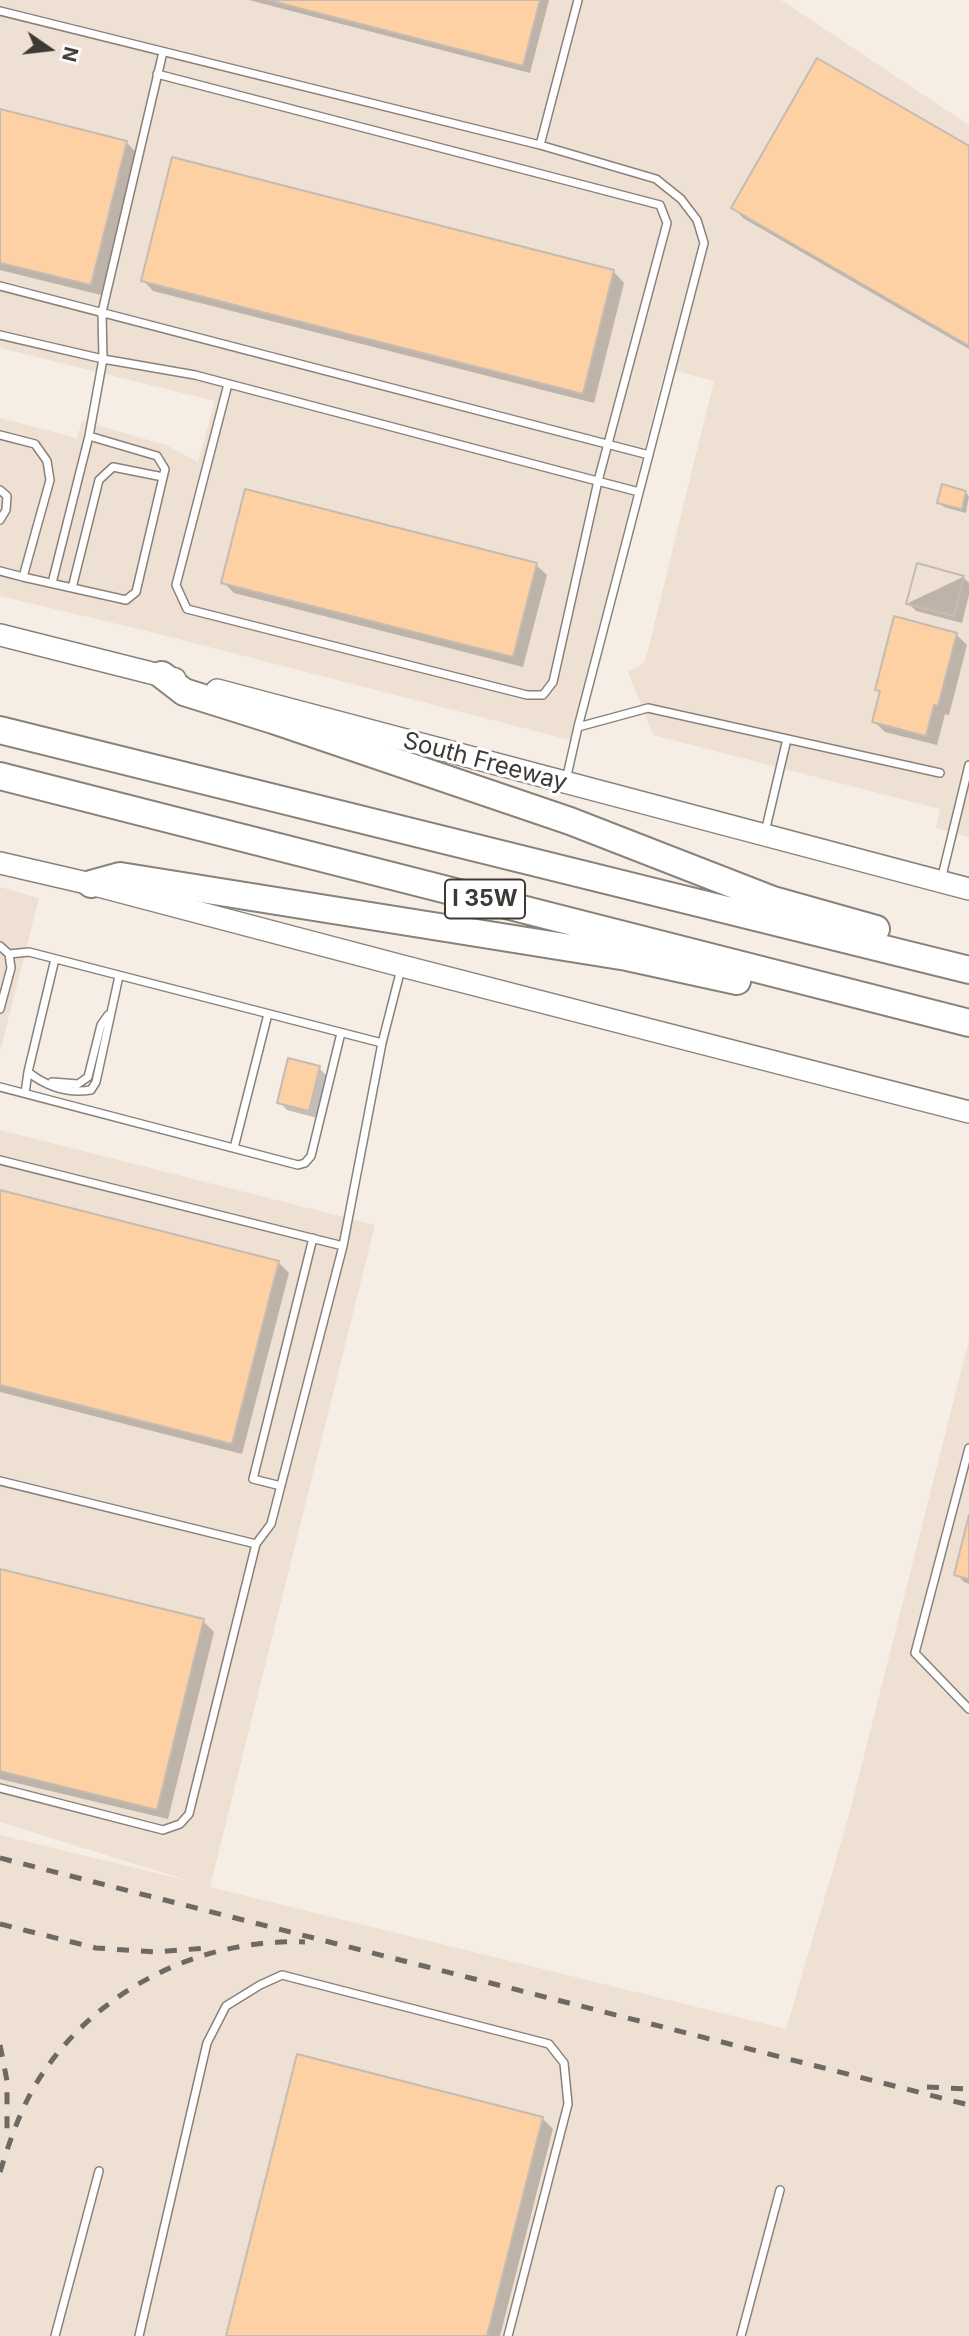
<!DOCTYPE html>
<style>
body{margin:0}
#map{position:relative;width:969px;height:2336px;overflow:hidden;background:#f6eee5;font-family:Inter,sans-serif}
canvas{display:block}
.north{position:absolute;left:14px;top:14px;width:70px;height:70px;-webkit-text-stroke:5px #fff;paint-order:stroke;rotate:104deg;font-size:19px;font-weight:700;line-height:28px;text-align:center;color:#3d3a36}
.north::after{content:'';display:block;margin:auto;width:24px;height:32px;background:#3d3a36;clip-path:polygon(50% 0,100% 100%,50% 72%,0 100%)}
</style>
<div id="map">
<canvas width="969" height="2336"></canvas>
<div class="north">N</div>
</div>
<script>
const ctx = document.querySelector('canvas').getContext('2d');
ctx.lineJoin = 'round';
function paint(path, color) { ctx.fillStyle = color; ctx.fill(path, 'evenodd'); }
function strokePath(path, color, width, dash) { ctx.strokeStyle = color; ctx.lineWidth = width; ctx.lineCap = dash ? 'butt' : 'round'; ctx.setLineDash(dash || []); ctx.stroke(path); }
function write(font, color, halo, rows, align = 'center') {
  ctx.font = font + ' Inter,sans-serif'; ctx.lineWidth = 6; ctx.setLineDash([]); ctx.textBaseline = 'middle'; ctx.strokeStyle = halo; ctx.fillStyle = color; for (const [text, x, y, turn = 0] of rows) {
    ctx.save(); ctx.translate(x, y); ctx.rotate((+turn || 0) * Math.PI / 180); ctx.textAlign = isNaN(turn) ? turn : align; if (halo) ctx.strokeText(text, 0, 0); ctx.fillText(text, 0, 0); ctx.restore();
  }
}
const built = new Path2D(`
 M0,0H781L969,125V837L936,828L940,809L653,735L628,672L645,662L714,381L665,368L570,740L155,633L0,596V418L77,438L82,421L166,445L198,462L215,401L0,348Z
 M0,887L39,898L0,1052Z
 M0,1130L375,1225L210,1887L786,2029L849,1815L969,1340V2336H0V1835L193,1882L0,1822Z`);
const shadow = new Path2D(`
 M249,0H549L530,73Z
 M0,111L126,142L137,153L101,295L0,270Z
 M969,148V349L743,218L733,207Z
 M614,272L624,283L594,403L153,291L143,280Z
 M965,492L969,496L966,513L944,507L939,502Z
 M536,565L547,575L523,667L234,593L223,582Z
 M963,577L969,583V595L962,623L916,611L908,603Z
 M956,634L967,645L949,715L945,714L937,745L885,732L874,721L881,693L877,689Z
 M319,1068L327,1076L317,1118L287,1110L279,1102Z
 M0,1191L278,1262L289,1273L242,1454L0,1392Z
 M969,1522V1584L964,1582L956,1574Z
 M0,1571L203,1621L214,1632L168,1819L0,1779Z
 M542,2118L553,2129L500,2336H227Z`);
const building = new Path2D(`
 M268,0H540L523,66Z
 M817,58L969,146V346L731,208Z
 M0,109L127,141L91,285L0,263Z
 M172,157L614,270L583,394L141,281Z
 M942,484L966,491L962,509L937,503Z
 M245,489L537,563L513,657L221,583Z
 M917,563L964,576L954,616L906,604Z
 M917,563L964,576L954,616L906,604Z
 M894,616L957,633L938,706L934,705L926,736L872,722L880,691L875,690Z
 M288,1058L320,1066L309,1111L277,1103Z
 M0,1190L279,1261L232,1444L0,1385Z
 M969,1515V1579L954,1575Z
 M0,1569L204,1619L157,1810L0,1771Z
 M297,2054L543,2117L487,2336H226Z`);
const service = new Path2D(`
 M0,11L540,145
 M157,74L660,205L667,223L598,481L553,682L543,695H527L187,609L176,585L228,384
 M0,286L649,455
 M0,335L103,359L195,375L639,492
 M0,435L35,444L47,461L50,480L23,577L0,571
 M0,490L7,496L6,510L0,520
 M23,577L126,600L136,592L165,469L157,456L89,436L103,359L102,312L163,52
 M52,583L89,436
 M72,588L99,480L113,467L163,477
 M578,727L704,243L697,220L681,199L656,179L540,145L578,0
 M566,780L578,727L648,708L940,773
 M765,832L787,739
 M941,880L969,765
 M0,946L9,954L11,968L0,1009
 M9,954L29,952L382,1043
 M55,959L28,1072C46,1086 67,1094 91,1090L96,1082L119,976
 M52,1082L78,1084L88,1077L101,1025L108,1015
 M0,1087L298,1165L305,1163L311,1156L341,1033
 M25,1093L28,1072
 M234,1148L268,1014
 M0,1160L343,1246L271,1524L256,1544
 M343,1246L382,1043L401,969
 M969,1448L915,1653L969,1709
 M0,1481L256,1544L189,1814L180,1824L163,1830L0,1788
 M281,1486L253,1479L313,1238
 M55,2336L99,2171
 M139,2336L207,2043L226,2006L260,1985L282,1975L549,2044L564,2063L568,2104L508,2336
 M741,2336L780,2190`);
const secondary = new Path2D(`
 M0,635L175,679
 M217,690L969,889
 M0,863L91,884L402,966L969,1112`);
const motorway = new Path2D(`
 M162,675L184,692L273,720L570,821L773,900L876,929
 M0,730L969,970
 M0,776L969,1023
 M91,884L120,876L627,957L737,981`);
const rail = new Path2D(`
 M0,1858L969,2105
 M0,1924L96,1948L156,1952L206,1948
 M0,2045L7,2081V2134
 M927,2087L969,2089
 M0,2172C9,2143 19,2114 34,2087C90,1993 196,1938 305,1942`);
const shields = [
 [485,899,80]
];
const shieldNames = [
 ["I 35W",485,899]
];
const streetNames = [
 ["South Freeway",485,762,15]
];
paint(built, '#eee0d2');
paint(shadow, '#0003');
paint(building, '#fdd1a4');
strokePath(building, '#c4bcb4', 2);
strokePath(service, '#89827a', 10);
strokePath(secondary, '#89827a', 24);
strokePath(motorway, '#89827a', 30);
strokePath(service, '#fff', 7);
strokePath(secondary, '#fff', 21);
strokePath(motorway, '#fff', 26);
strokePath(rail, '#6d6964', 5, [12, 12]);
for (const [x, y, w] of shields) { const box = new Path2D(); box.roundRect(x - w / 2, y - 19.5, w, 39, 5); ctx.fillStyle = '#fff'; ctx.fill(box); strokePath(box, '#3d3a36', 2); }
write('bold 23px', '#3d3a36', null, shieldNames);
write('24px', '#3d3a36', '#fff', streetNames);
</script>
